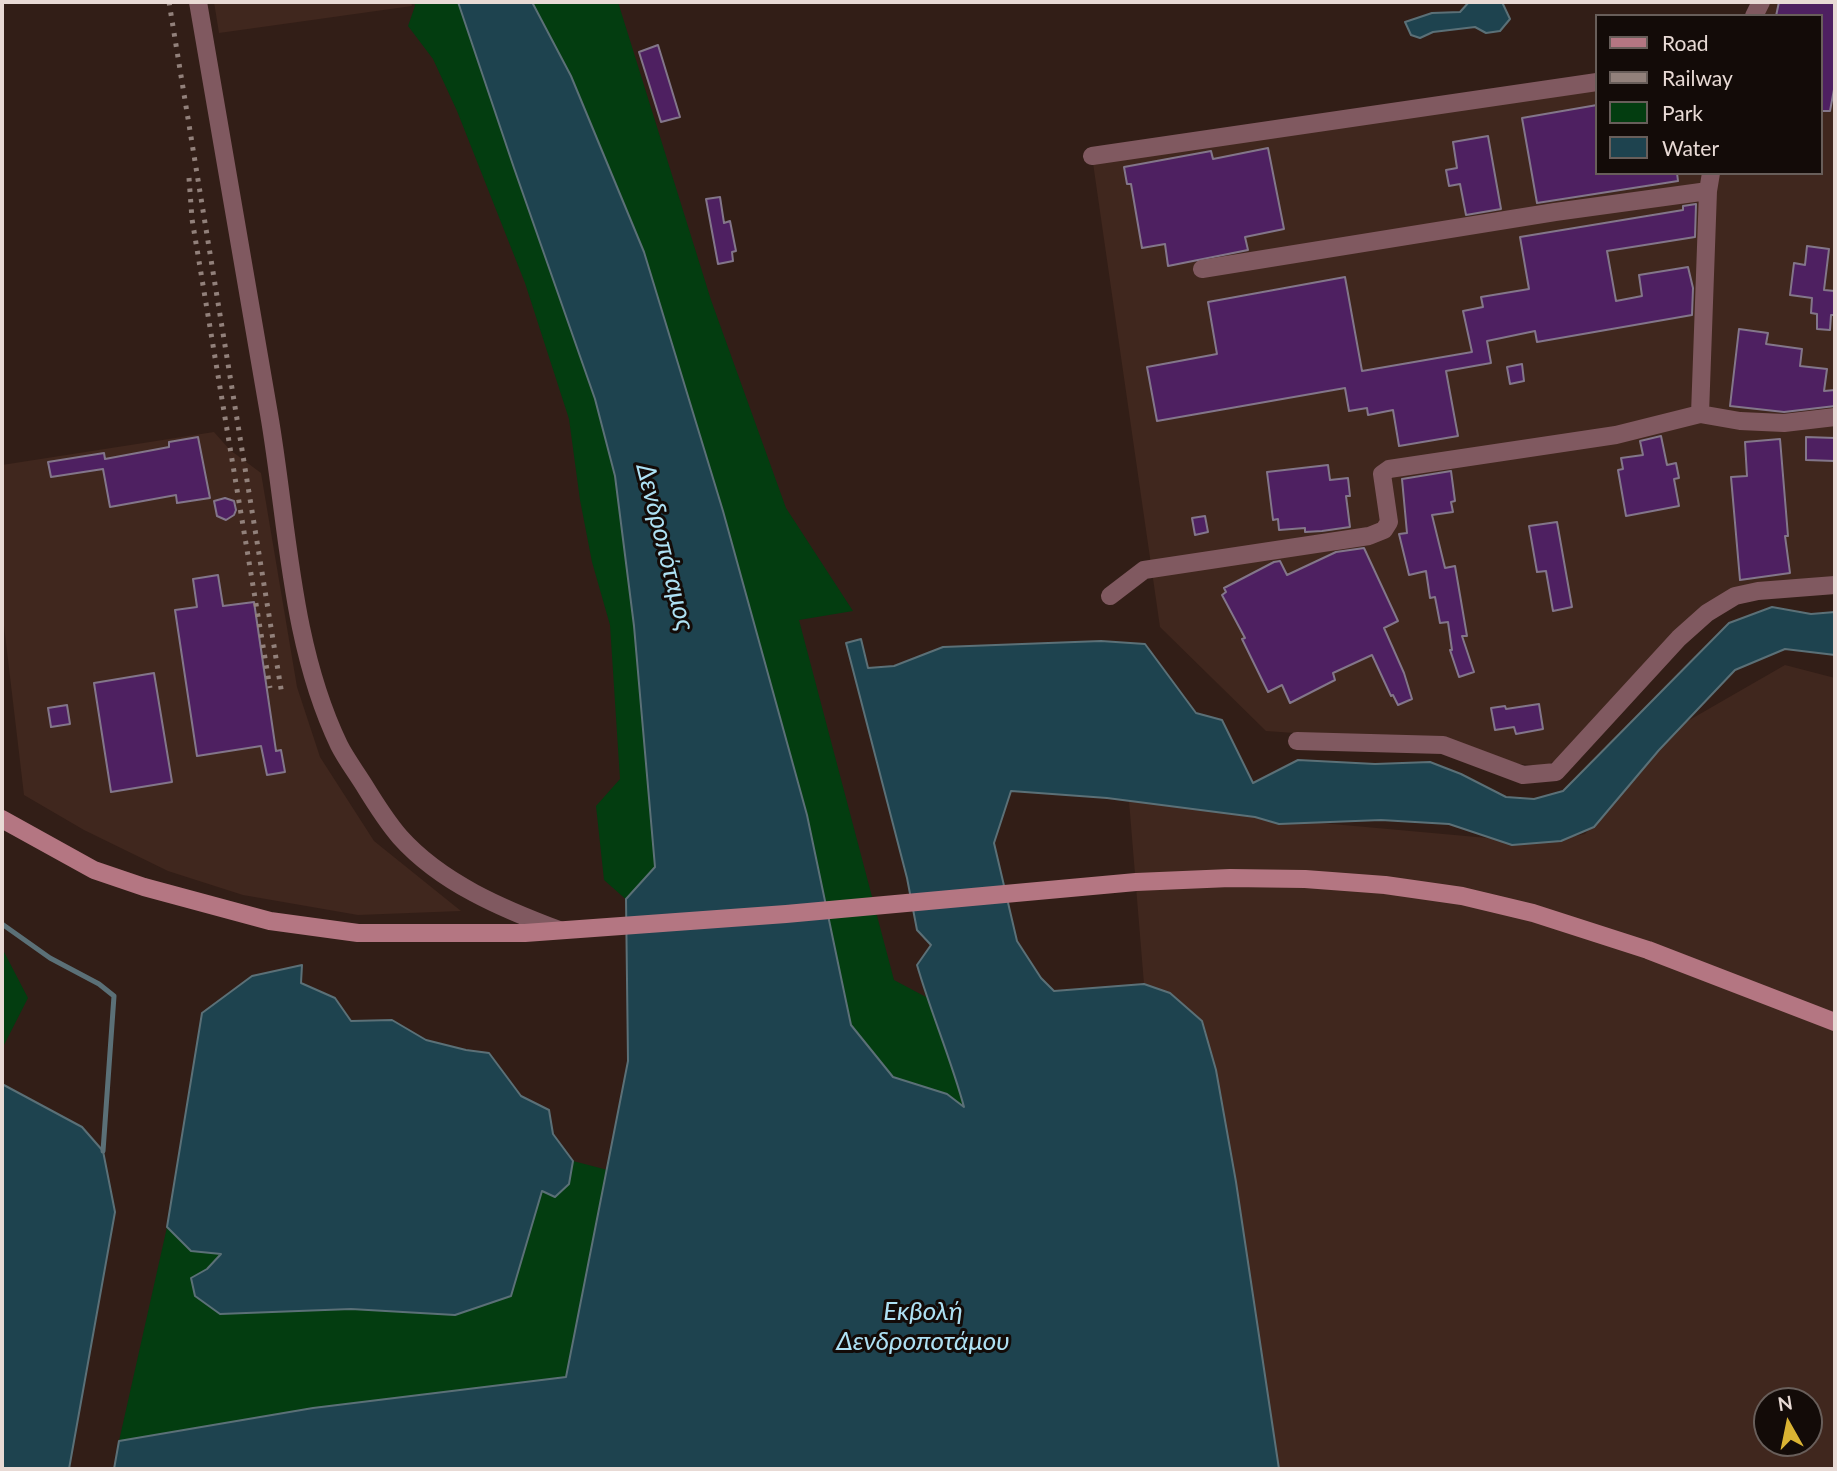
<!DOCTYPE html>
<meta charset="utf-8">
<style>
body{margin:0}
#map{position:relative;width:1837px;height:1471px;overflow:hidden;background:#321e17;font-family:Lato,sans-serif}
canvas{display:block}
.frame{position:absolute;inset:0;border:4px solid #e8dad5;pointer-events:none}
.legend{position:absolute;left:1595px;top:14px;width:228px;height:161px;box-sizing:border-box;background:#130b08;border:2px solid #685e5a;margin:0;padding:9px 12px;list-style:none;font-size:21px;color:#e8dad5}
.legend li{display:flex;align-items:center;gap:14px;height:35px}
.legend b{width:35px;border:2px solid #685e5a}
.north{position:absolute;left:1753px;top:1387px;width:70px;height:70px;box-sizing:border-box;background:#130b08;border:2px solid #685e5a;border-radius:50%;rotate:351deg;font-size:19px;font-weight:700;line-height:28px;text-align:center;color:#e8dad5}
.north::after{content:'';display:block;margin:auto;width:24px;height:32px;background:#dab333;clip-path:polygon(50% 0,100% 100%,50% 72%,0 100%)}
</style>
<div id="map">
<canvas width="1837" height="1471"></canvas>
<div class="frame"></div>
<ul class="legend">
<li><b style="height:9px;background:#b47682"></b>Road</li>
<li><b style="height:9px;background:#92817b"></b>Railway</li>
<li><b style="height:19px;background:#033d10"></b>Park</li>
<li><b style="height:19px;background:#1e434f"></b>Water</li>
</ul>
<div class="north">N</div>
</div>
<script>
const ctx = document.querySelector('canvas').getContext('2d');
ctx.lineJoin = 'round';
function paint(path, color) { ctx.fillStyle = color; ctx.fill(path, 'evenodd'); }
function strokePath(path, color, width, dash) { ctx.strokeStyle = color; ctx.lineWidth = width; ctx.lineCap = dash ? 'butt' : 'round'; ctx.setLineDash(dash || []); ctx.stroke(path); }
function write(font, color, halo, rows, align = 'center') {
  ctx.font = font + ' Lato,sans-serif'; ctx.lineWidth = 6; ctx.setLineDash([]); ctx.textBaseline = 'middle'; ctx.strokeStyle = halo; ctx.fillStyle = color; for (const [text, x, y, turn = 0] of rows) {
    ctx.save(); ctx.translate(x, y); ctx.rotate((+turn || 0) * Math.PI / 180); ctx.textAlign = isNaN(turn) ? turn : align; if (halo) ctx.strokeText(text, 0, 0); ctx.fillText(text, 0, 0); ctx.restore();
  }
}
const built = new Path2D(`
 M214,2H411L412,6L219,33Z
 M1763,2H1835V584L1757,593L1694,622L1580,748L1545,766L1493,762L1379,739L1266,731L1160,627L1092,156L1597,82V173H1821V16H1755Z
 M214,432L230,450L261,473L297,687L320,757L374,841L461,911L358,915L243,895L168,871L84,830L24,795L2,609V465Z
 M1785,665L1835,678V1469H1279L1236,1182L1216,1070L1201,1021L1170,993L1144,984L1129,801L1255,817L1543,843L1585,834L1679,726ZM1767,1401H1809V1443H1767Z`);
const green = new Path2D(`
 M414,2H618L711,300L786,508L853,611L799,620L894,980L926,997L917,965L1017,941L1041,978L1054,991L1144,984L1170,993L1202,1021L566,1377L313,1408L119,1441L167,1227L202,1013L252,976L302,965L301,983L335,998L351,1021L392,1020L426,1040L466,1050L489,1053L521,1096L549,1110L553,1134L573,1161L623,1174L641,1016L630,903L604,880L596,806L620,779L610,625L592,562L580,500L569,419L525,283L457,111L433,59L408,26L415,6Z
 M2,948L28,998L2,1049Z`);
const water = new Path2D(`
 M458,2H532L571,76L644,252L723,511L807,815L851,1025L893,1077L947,1094L964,1107C951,1059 931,1013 917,965L931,945L917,930L907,878L846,643L861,639L868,668L894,666L943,647L1101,641L1145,644L1196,713L1222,720L1253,783L1298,760L1375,764L1430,762L1461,774L1506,797L1534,799L1563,791L1729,623L1772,607L1811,614L1835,612V655L1785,649L1735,670L1659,750L1594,827L1561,841L1512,845L1449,824L1381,820L1279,824L1255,817L1107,798L1011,791L994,843L1017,941L1041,978L1054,991L1144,984L1170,993L1202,1021L1216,1070L1236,1182L1279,1469H114L119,1441L313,1408L566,1377L628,1061L626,899L655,867L634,626L615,476L595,399L514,168Z
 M1469,2H1502L1510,19L1500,31L1486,33L1475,27L1433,32L1420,38L1411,35L1405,22L1432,13L1460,12Z
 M302,965L301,983L335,998L351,1021L392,1020L426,1040L466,1050L489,1053L521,1096L549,1110L553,1134L573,1161L569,1184L555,1197L542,1191L511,1296L455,1315L351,1309L220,1314L195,1296L191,1278L207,1269L221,1254L191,1251L167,1227L202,1013L252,976Z
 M2,1084L82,1127L103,1151L115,1212L69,1469H2Z`);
const stream = new Path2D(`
 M2,924L50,958L99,984L114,996L103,1151`);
const building = new Path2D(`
 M1779,2H1835V84L1830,111H1821V16H1776Z
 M658,45L680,117L661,122L639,52Z
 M1597,105V173H1677L1678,181L1537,203L1522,118Z
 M1488,136L1501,209L1466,215L1460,184L1449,186L1446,170L1457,168L1453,142Z
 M1268,148L1284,229L1245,237L1248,250L1168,266L1165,244L1142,248L1131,184H1127L1124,167L1211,151L1213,159Z
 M720,197L724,223L730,221L736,251L732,252L733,261L718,264L706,199Z
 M1696,204L1695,237L1607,251L1616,301L1642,296L1639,275L1688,267L1693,288L1692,315L1537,342L1535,331L1487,341L1491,363L1446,371L1458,436L1399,446L1393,410L1368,415L1367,408L1349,411L1345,388L1157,421L1147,367L1217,354L1208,302L1345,277L1362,371L1472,352L1463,311L1483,307L1481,297L1529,289L1520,237L1683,210V206Z
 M1807,246L1829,249L1824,290L1835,291V315H1831L1830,330L1817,329V314L1811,313L1812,298L1790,295L1794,263L1805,265Z
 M1739,329L1768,333L1766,344L1802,349L1800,366L1827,369L1824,391L1835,390V406L1784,412L1730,406Z
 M1522,364L1524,381L1510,384L1507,367Z
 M1661,436L1667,465L1676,463L1679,478L1674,479L1679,506L1626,516L1618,470L1623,469L1621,458L1643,455L1640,441Z
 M198,437L210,498L177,503L176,495L110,507L103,469L51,477L48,462L104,453L105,459L169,447V442Z
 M1806,437L1835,438V461L1806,460Z
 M1780,439L1788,536H1785L1790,573L1740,580L1731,477L1747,476L1745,442Z
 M1328,465L1330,480L1348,478L1350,496H1346L1350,527L1322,531L1305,532V528L1279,530L1278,519L1273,520L1267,472Z
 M1451,471L1455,501L1451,502L1453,512L1432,515L1445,568L1455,566L1467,636H1462L1474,672L1459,677L1450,650H1452L1448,622L1440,623L1435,597L1430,598L1426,571L1409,575L1399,534L1407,533L1402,479Z
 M225,498L234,501L236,510L234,515L226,520L217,516L214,501Z
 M1205,516L1208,532L1195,535L1192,518Z
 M1557,522L1572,607L1553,611L1546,571L1537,572L1529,526Z
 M1364,548L1398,621L1384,628L1404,673L1412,699L1398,705L1393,695L1391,696L1372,655L1333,673L1335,680L1290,703L1282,685L1268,692L1242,639L1245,638L1222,595L1226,592L1224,588L1274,562L1280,561L1287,575L1336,552Z
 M218,575L223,606L254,602L276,751L281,750L285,772L267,775L261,746L197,756L175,610L197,607L193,579Z
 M154,673L172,782L111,792L94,683Z
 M1539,704L1543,729L1516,734L1514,727L1495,730L1491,708L1505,706L1506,709Z
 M67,705L70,724L51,727L48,708Z`);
const street = new Path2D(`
 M198,2C222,139 245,277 269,414C288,524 290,643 339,745C346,759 356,772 364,785C375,803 387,822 400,837C441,883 503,909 559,930
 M1754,16L1761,2
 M1092,156L1597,82
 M1202,269L1555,212L1708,191
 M1700,414L1708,191L1711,173
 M1110,596L1144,570L1369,536L1384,530L1389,522L1382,474L1389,469L1616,435L1700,414L1740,421L1784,423L1835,417
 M1297,741L1443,745L1523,775L1556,772L1679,638L1707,613L1735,596L1758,591L1835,585`);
const secondary = new Path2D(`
 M2,819L94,870L144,887L270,921L358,933H525L786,914L1136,882L1230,878L1305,879L1385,885L1462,896L1533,913L1648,950L1835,1022`);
const rail = new Path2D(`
 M169,2L282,695
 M189,178L192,219L270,688`);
const waterNames = [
 ["Δενδροπόταμος",665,547,76],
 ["Εκβολή",923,1312],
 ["Δενδροποτάμου",923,1342]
];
paint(built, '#40271e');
paint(green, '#033d10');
paint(water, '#1e434f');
strokePath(water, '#5b7077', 2);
strokePath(stream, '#5b7077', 5);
paint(building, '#4e2061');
strokePath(building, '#83768a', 2);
strokePath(street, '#805960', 18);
strokePath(secondary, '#b47682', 18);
strokePath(rail, '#92817b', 5, [3.5, 7]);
write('italic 26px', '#aee1f4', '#130b08', waterNames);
</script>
